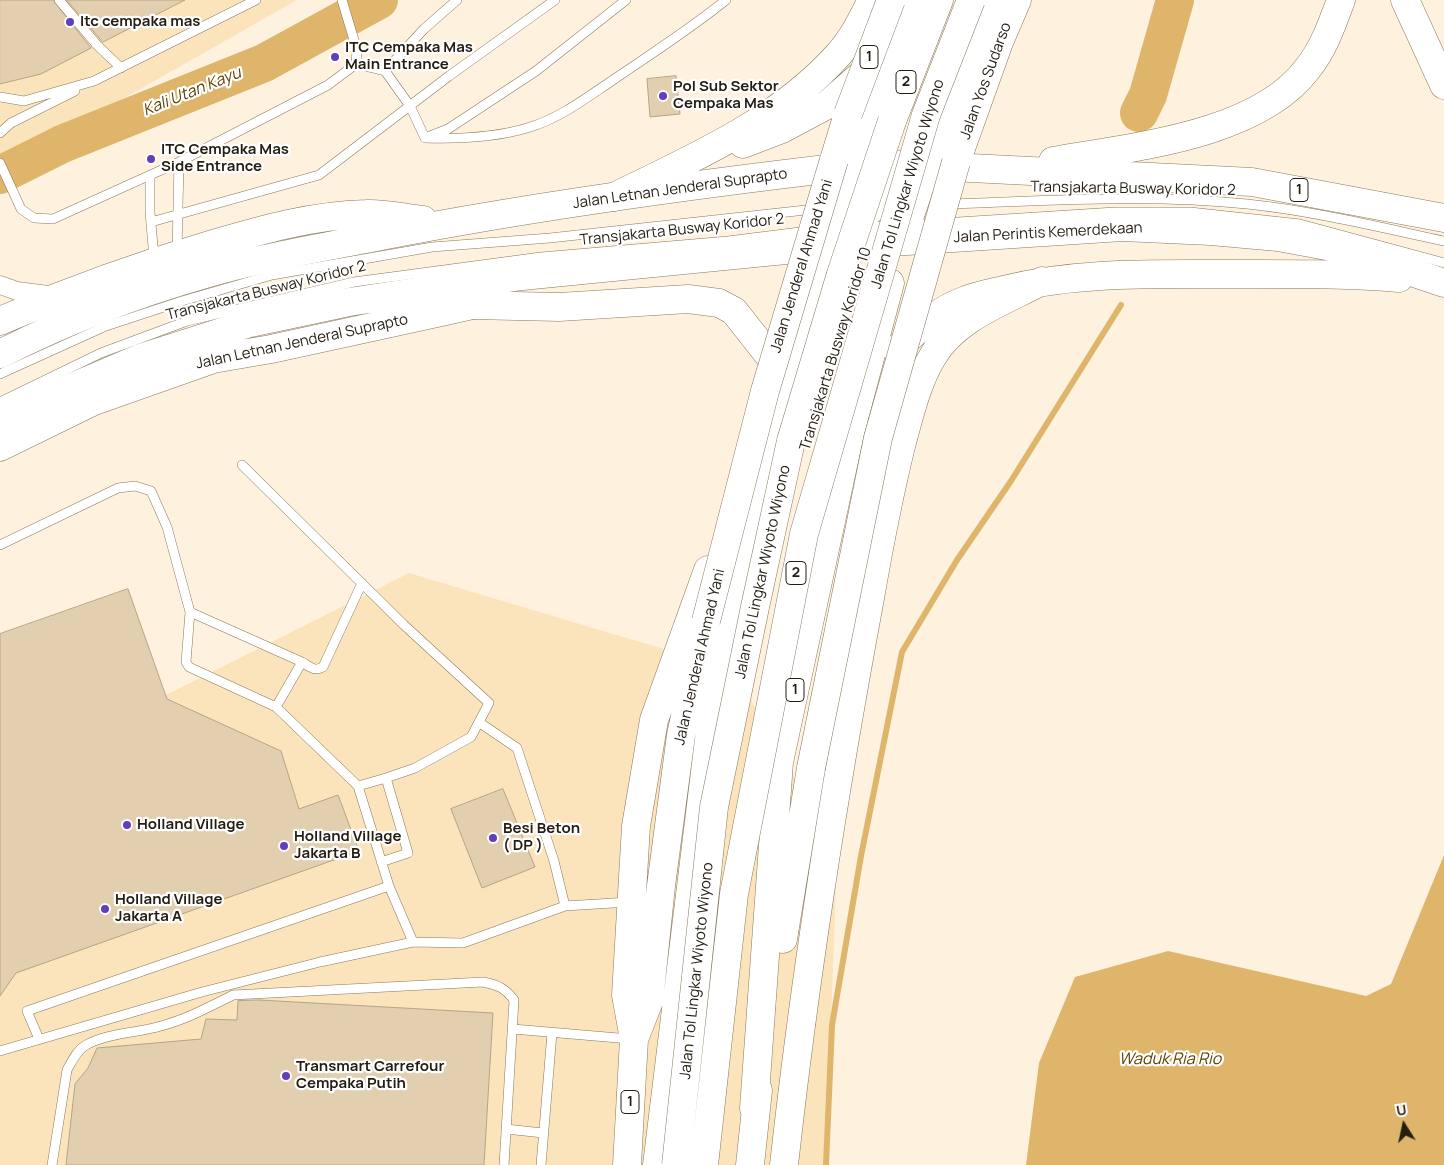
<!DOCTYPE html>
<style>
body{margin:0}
#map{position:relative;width:1444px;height:1165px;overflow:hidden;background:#fef2df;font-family:Manrope,sans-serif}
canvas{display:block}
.north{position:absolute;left:1379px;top:1100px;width:50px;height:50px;-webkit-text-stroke:4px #fff;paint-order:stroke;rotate:350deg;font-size:14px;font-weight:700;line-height:20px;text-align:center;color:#241d12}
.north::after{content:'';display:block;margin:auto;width:18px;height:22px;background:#241d12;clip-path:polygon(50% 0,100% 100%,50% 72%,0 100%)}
</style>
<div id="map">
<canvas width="1444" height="1165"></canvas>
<div class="north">U</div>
</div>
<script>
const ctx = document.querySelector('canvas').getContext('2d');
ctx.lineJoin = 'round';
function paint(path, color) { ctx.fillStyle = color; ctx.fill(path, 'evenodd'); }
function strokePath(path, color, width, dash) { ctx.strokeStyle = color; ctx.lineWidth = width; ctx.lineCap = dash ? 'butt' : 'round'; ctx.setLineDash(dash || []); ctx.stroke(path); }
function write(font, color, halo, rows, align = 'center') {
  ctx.font = font + ' Manrope,sans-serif'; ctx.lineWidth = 4.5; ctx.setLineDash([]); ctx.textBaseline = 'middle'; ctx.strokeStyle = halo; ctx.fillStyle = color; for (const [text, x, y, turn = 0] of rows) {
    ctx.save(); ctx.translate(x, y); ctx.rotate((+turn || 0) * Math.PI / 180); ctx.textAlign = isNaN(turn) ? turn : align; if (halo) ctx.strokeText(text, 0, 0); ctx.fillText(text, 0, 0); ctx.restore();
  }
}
const built = new Path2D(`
 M0,0H297L112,105L0,154Z
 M409,573L734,670L837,854L826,1165H0V778Z`);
const water = new Path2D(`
 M1444,855V1165H1026L1039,1063L1075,977L1168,951L1366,996L1391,984Z`);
const stream = new Path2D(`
 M826,1165L832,1025L861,856L902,652L957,560L1011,481L1121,305`);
const river = new Path2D(`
 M1139,113L1148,95L1175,0
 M0,175L62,144L264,63L379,0`);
const building = new Path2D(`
 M0,0H53L91,48L41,74L0,84Z
 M67,0H185L103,42Z
 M676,76L680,114L650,117L647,79Z
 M128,589L167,699L281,751L299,809L338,795L359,851L16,973L0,996V634Z
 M503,789L535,867L482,888L451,809Z
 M259,1000L493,1013L484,1165H66L75,1084L88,1068L97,1048L201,1039L206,1019L237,1020L238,1001Z`);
const lane = new Path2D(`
 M59,0L97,45L121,68
 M356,64L385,71L410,106L425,138C459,139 494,138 527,128C559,119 586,98 613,80C651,54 690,29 726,0
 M385,71L424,29L457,0
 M0,97L24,101L94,81L256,0
 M0,133L11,123L75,91
 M430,136L448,129L536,71L626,0
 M0,163L21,209L34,218L53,219L179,162L328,85L356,64L357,50L342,0
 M150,175V212L154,258
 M948,204C1047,201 1148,194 1247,204C1314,211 1379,227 1444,241
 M151,222L319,175L449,76L555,0
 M911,225L1115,212H1190L1300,224L1444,263
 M861,227L890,226
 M177,252L179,162
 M0,374L106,326L182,301L272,275L432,247L550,238L815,209
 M0,402L101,353L187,321L354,282L541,257L728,241L808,231
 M242,465L404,625L489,703L471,737L415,768L386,778L408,853L381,862
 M0,545L118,488L135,486L151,491L167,527L190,612L186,662L189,667L276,707L358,786
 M190,612L302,662C309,666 314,672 323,667L362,583
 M276,707L302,662
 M480,723L517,748L554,861L565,906
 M386,778L358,786L389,886L413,942
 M513,1029L630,1039
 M39,1039L27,1011L389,886
 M0,1051L202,992L320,962L413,942L463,943L565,906L629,902
 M506,1129L543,1133
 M52,1165L67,1070C72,1061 77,1050 86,1045C108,1033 137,1033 161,1026C187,1019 209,1007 233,995L483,982C498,985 505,988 514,1000L504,1165
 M541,1165L552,1033`);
const street = new Path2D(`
 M0,285L17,291L56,296`);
const primary = new Path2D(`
 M0,321C69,291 139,266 210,245C261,230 313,215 366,214C385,213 404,218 423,220
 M0,354C65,321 135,294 205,274C264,257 325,247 386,235C540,205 696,184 852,166
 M0,418L140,358L250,323L349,302L522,276L826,246
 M0,447L94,401L213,359L271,349L441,312L472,305L493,295`);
const highway = new Path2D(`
 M1405,0L1444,85
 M892,121L939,0
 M743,144L782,129L827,105L868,69
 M834,160L848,114
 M1053,161C1131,147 1258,136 1308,68C1324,48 1332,24 1341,0
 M956,162L999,42L1017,0
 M856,166L890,164L1252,182L1444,218
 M614,197C693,158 778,122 838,55C853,39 862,19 872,0
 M851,225L918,173
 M905,230L945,113L994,0
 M830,246L1122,227L1211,231L1278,237L1343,249L1444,283
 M472,305L559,307L688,299L719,303L734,311L786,377
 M897,350C916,329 939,310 966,300C978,295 991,293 1003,290C1072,273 1139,274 1210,274C1273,274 1336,273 1399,278
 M783,939L811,768
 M634,1039L626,995L636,826L654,720L708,570
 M754,1108L779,762L850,433L890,283
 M627,1165L634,1039L649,1001L661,886L681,735L706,621
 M657,1165L711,723L751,520L773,426L832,228L864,131L914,0
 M750,1165L758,1090
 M784,1165C805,975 835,786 870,598C879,546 889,494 902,442C910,413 917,382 933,356C955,318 1005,301 1042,281`);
const highwayBridge = new Path2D(`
 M848,114L891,0
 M706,621L765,391L834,160
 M811,768L878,438L956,162
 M676,1165L714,807L755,607L791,441L841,274L892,121
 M704,1165L734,894L804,534L926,115L971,0`);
const markers = [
 [70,22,5,"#613fb8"],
 [335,57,5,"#613fb8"],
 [663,96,5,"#613fb8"],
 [151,159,5,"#613fb8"],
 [127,825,5,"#613fb8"],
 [493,838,5,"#613fb8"],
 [284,846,5,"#613fb8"],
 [105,909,5,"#613fb8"],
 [286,1076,5,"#613fb8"]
];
const shields = [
 [869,57,18],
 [906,82,20],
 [1299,190,18],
 [796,573,20],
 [795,690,18],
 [630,1102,18]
];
const shieldNames = [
 ["1",869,57],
 ["2",906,82],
 ["1",1299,190],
 ["2",796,573],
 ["1",795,690],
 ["1",630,1102]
];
const poiNames = [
 ["Itc cempaka mas",80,22],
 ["ITC Cempaka Mas",345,48],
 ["Main Entrance",345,65],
 ["Pol Sub Sektor",673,87],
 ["Cempaka Mas",673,104],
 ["ITC Cempaka Mas",161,150],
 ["Side Entrance",161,167],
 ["Holland Village",137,825],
 ["Besi Beton",503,829],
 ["( DP )",503,846],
 ["Holland Village",294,837],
 ["Jakarta B",294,854],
 ["Holland Village",115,900],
 ["Jakarta A",115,917],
 ["Transmart Carrefour",296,1067],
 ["Cempaka Putih",296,1084]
];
const streetNames = [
 ["Jalan Yos Sudarso",986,81,-70],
 ["Jalan Tol Lingkar Wiyoto Wiyono",908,184,-73],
 ["Jalan Letnan Jenderal Suprapto",680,189,-8],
 ["Transjakarta Busway Koridor 2",1133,189,1],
 ["Transjakarta Busway Koridor 2",682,230,-6],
 ["Jalan Perintis Kemerdekaan",1048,233,-3],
 ["Jalan Jenderal Ahmad Yani",802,266,-73],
 ["Transjakarta Busway Koridor 2",266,291,-14],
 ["Jalan Letnan Jenderal Suprapto",302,342,-12],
 ["Transjakarta Busway Koridor 10",836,349,-73],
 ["Jalan Tol Lingkar Wiyoto Wiyono",763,572,-78],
 ["Jalan Jenderal Ahmad Yani",700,657,-77],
 ["Jalan Tol Lingkar Wiyoto Wiyono",697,971,-84]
];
const waterNames = [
 ["Kali Utan Kayu",192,92,-22],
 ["Waduk Ria Rio",1170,1060]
];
paint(built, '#fbe4bc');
paint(water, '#deb56b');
strokePath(stream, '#deb56b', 6);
strokePath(river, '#deb56b', 38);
paint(building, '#e1cfaf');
strokePath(building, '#b6a485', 1);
strokePath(lane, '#89785b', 10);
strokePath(street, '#89785b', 19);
strokePath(primary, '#89785b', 29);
strokePath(highway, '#89785b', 29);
strokePath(lane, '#fff', 9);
strokePath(street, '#fff', 18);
strokePath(primary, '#fff', 28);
strokePath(highway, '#fff', 28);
strokePath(highwayBridge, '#89785b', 29, []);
strokePath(highwayBridge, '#fff', 28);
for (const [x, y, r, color] of markers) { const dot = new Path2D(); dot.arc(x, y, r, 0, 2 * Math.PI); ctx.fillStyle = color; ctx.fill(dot); strokePath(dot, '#fff', 2); }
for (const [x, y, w] of shields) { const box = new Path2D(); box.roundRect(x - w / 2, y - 11.5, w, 23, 4); ctx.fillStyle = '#fff'; ctx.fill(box); strokePath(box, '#241d12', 1); }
write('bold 14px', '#241d12', null, shieldNames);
write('bold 15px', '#241d12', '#fff', poiNames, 'left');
write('15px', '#241d12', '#fff', streetNames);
write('italic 16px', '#5d4204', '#fff', waterNames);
</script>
